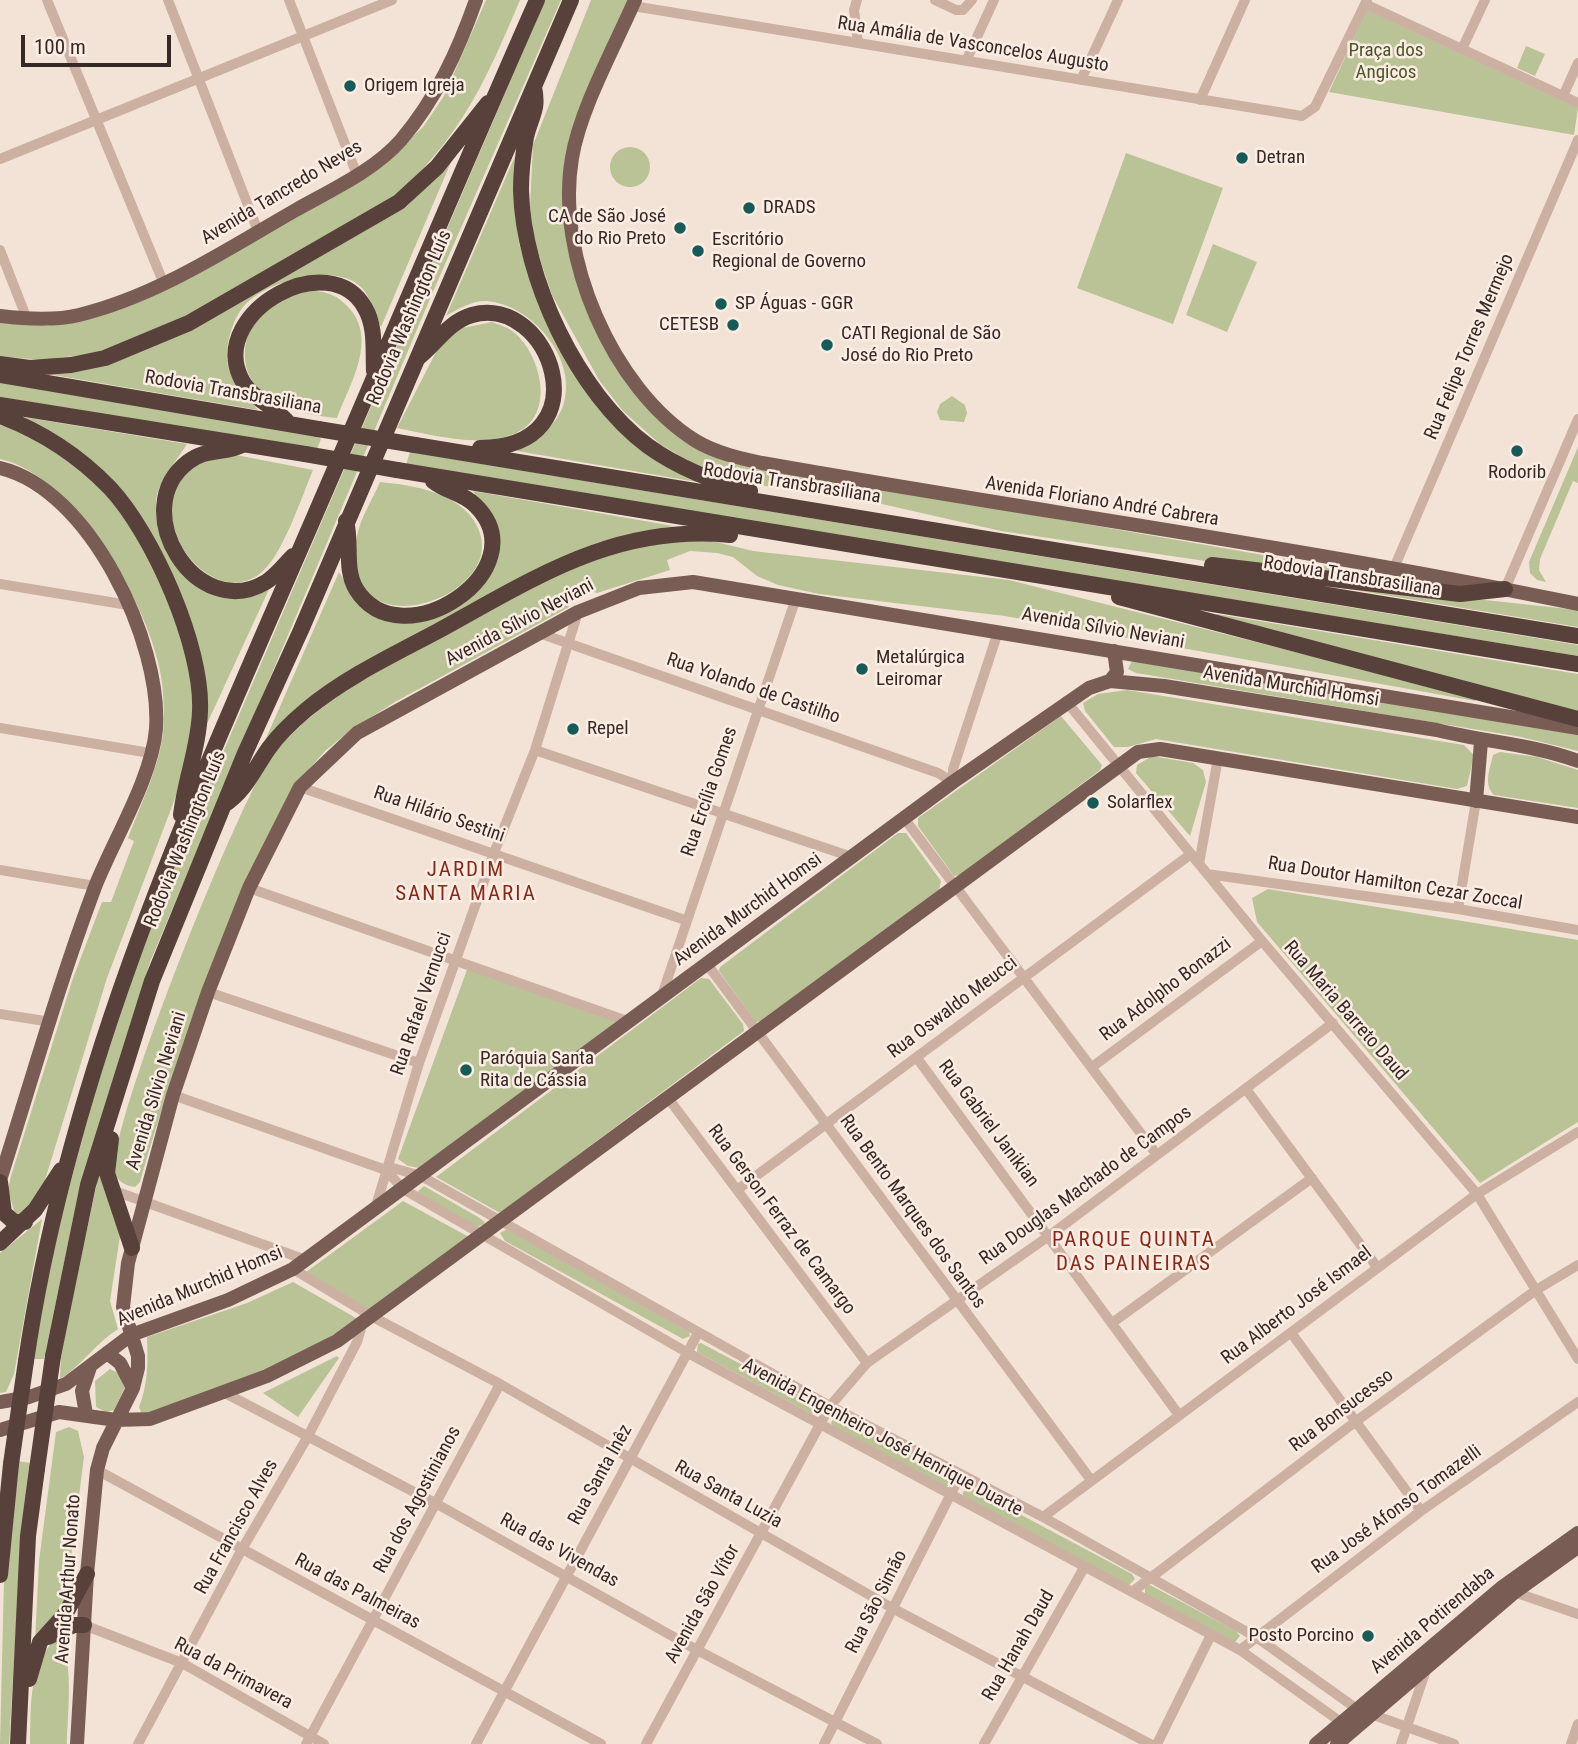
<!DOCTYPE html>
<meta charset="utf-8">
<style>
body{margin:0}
#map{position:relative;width:1578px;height:1744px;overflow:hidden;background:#f3e3d7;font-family:"Roboto Condensed",sans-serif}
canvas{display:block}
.scale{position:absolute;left:21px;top:35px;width:150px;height:32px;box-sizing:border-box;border:4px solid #362925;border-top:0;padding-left:9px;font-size:21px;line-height:24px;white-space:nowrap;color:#362925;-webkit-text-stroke:5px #fbede3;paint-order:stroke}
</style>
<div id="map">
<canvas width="1578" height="1744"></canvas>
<div class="scale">100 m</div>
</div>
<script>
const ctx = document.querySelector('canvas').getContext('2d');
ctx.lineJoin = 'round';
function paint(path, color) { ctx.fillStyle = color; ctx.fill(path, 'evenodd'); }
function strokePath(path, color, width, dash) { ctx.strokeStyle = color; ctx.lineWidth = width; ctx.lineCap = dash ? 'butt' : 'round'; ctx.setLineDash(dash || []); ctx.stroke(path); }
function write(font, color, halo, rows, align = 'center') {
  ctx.font = font + ' "Roboto Condensed",sans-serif'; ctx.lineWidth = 5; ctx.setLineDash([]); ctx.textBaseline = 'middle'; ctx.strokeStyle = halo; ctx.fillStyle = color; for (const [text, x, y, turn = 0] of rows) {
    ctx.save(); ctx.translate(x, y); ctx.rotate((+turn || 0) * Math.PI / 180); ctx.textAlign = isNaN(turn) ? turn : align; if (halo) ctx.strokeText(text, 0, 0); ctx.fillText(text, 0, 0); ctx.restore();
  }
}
const green = new Path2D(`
 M486,0H520C485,83 460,139 391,200L175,323L99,353L41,360L0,356V323L48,326L83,320L130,306L382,165L423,127L444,96Z
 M545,0H561L432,294L150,962L78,1195L44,1359H31L75,1152L153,916Z
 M591,0H628L585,98L564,207L603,344L700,448L999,509L1447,587L1219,563L1001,531L873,502L746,483L692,463L660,444L623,411L599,380L552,295L535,244L530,207L533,145Z
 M1367,10L1578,108L1574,135L1329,92Z
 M1526,46L1545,54L1535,76L1517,68Z
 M610 167a20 20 0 1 1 40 0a20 20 0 1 1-40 0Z
 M1126,153L1223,188L1173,324L1077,288Z
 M515,156L514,191L519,244L530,277L557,333L654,456L697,482L517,451C535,439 555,428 563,406C579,360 532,304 486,301C471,301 458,309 446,316Z
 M451,162L381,327C376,316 370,297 362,288C336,261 266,281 244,306C232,320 224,348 228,366C233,384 246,397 258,410L42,373L116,359L406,207Z
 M1213,244L1257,262L1227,332L1186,315Z
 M307,290C326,291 338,295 350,309C377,341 350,384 337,418C298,415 241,400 245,349C246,335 253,321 264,312C275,302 293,296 307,290Z
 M492,322C500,325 510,328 516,334C542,358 556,417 514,434C477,448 434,435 397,428L437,350L453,330Z
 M0,382L317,435L321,439L317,449L0,397Z
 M952,396L965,405L967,413L964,422L940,420L937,412L940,404Z
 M23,417L187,444C177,461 157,481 156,502C154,545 186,599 234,597C247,597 258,592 270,587L206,726L160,560L60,438Z
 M0,425L27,434L84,468L131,525L178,612L197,708L182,780L107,978L42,1190L25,1213L15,1215L8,1189L11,1176L72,981L102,902H111L134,841L128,838C142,801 163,760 164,721C164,701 163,681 158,662C143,596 71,474 0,459Z
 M1578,447V483L1573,481L1540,559L1539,570L1546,582L1537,580L1530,573L1529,562Z
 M410,452L1578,645V656L406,465Z
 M236,455L313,470C302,496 284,551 264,570C218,615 143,529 183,474C189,467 200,458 209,456C218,455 227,455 236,455Z
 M380,482C414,485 461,493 477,526C514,599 333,657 357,536C360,518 373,499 380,482Z
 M473,491L673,526L599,542L543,566L487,598L264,743L339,572C389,660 431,614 491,571V521Z
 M708,540L753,551L1009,580L1475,697V701L1005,616L819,594L778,585L757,576L733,557L717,553L690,551L667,560L670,570L597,593L582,588L565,595L569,607L395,702L352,729L325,751L297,783C240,915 178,1044 140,1182L135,1187C127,1186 117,1182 115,1173C105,1134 241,795 272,756C323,692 403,660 472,621C511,599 552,571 594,558C632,546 668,541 708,540Z
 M1336,584L1578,610V627L1336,587Z
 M1217,614L1578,674V715L1216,617Z
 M1132,661L1578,734V751L1521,737L1136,673L1128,669Z
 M1127,690L1464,745L1474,755L1467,786L1457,789L1156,739L1128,747H1114L1085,711L1083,703L1098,694Z
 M1061,716L1102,765L1100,770L961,875L954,876L918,826V818Z
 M1500,752L1537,757L1578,770V808L1494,795C1483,784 1490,769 1493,755Z
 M1152,756L1193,763L1203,770L1206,782L1190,836L1136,773L1137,765Z
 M898,833H906L941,881L939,890L763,1021L756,1022L719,971L720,967Z
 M1268,889L1578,940V1122L1480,1183L1257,922L1252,898Z
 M468,967L617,1022L419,1168L408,1166L398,1159Z
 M701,978L709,979L743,1024L744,1031L500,1213L436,1177Z
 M99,1173L120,1236L110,1301L118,1329C96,1343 82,1365 60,1379L61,1354Z
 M424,1186L478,1217L485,1222L483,1225L477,1227L420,1195L418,1191Z
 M403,1201L469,1237L371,1311L306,1272Z
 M42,1219L14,1374L6,1392L0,1393V1253Z
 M507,1229L689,1332L690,1336L683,1339L505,1241L500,1233Z
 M293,1282L356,1318L354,1324L259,1375L147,1413L141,1412L139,1407C148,1384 148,1362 147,1337L247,1303Z
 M701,1343L816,1404L817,1410L812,1414L697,1352L698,1344Z
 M337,1356L339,1358L298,1417L263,1393Z
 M110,1369L120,1374L125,1387L114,1410L106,1412L96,1407L95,1381Z
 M836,1414L952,1478L953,1483L946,1487L833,1426L831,1423Z
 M69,1427L78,1431L84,1457L67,1589L70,1591L66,1603L35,1642L39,1561L56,1432Z
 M18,1461L30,1463L19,1580L9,1744H0L4,1580Z
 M969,1487L1132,1574L1135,1579L1128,1586L963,1496V1492Z
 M1150,1585L1236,1631L1240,1636L1235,1642L1145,1595V1587Z
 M56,1638C76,1652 67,1719 67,1744H30C31,1706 28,1667 56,1638Z`);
const minor = new Path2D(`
 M47,0L164,284
 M168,0L258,231
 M289,0L357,175
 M857,0L854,10L858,43
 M935,0L956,10H963L972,0
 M1365,4L1578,103
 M633,6L1302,116L1315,107L1367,0
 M1462,49L1485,0
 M966,61L994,0
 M1081,80L1118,0
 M1563,96L1578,63
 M1200,100L1245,0
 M0,159L392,0
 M0,250L27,319
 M1394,568L1578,140
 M0,584L128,605
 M1505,589L1578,419
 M539,633L938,773L953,782V769L998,632
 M1066,701L1262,941L1477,1194L1578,1359
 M0,728L150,753
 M535,750L852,857
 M300,787L685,920
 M904,818L1157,1155
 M1199,864L1218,758
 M0,870L95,886
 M1207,874L1458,909L1578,930
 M249,888L630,1022
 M1458,909L1476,801
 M707,964L1091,1480
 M208,992L419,1063
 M661,998L796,598
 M0,1014L51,1022
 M917,1058L1179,1415
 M1092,1067L1262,941
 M1246,1089L1377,1267
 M173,1095L386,1170L393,1168L421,1176L830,1406L1043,1517L1256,1637L1357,1709L1454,1744
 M668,1098L867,1363
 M386,1170L403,1189L688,1353L1240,1650L1345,1725
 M112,1190L306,1260
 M737,1190L1191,854
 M375,1209L419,1063L494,853L535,750L578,612
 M293,1269L373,1317L500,1384L894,1609L1150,1744
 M1112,1323L1312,1178
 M1292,1334L1421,1511
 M223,1392L437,1504L697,1650L877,1744
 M97,1470L601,1744
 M1043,1517L1477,1194L1578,1132
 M1511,1591L1578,1614
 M1132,1592L1355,1422L1536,1290L1578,1265
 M84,1625L182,1663L324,1744
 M1240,1650L1421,1511L1578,1402
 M138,1744L241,1551L307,1438L357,1342L362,1325
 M306,1744L500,1384
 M476,1744L698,1333
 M646,1744L830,1406L867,1363L1049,1236L1333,1023
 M824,1744L960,1476
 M984,1744L1085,1566
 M1157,1744L1211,1635
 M1401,1744L1427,1667
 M1571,1744L1578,1724`);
const major = new Path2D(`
 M635,0C615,46 580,109 572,158C555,255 612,389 696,441C716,453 739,458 762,463C1033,511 1308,548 1578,604
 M0,316C26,319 54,321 79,315C157,296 226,250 294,211C329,191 374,171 401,140C436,99 458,51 476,0
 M0,468C90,489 162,643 156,729C152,778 113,841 95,887C59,983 31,1082 0,1180
 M1110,681L1117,672L1114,651
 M1476,801L1481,742
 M107,1353L120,1363L133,1388
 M0,1402L29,1397L66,1384L131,1335L228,1300L293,1269L953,782L1089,688L1110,681L1164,686L1437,730C1484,742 1532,744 1578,761
 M86,1414L82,1391L90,1367
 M0,1430L59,1412L116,1420L150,1419L267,1376L337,1341L1138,752L1160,749L1578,817
 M77,1744L87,1574L97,1470L103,1448L133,1388L138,1368V1356L123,1307L128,1263L173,1095L208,992L249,888L300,787L357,733L578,612L639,588L693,582L1578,728
 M1316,1744L1501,1588L1578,1533
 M1337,1744L1515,1592L1578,1547`);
const highway = new Path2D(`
 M534,87C539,111 531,115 526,137C523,155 521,173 521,190C523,278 577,393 648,446C677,467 716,483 750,491
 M418,358C436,344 448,322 472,315C550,293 605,447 480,448
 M0,364L30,368L71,365L105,358L189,323L399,202L437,167L488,103
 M0,375L318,429
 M0,405L305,454
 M0,416C43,432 78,455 110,488C153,534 203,647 200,711C199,746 185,780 181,815
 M289,424C276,405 250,400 240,376C211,311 330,245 365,308C376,327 373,350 374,371
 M242,445C224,454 205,448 188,462C126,509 196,624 266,582C276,576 285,564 293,556
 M415,445L1578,636
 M397,470L1578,664
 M346,521C352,544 344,568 356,589C401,662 541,569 475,505C463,493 445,491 433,481
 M1212,565L1460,594L1505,589
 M1119,597L1578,719
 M224,805C246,791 254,769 269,748C279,734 293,721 306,710C346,677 393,655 438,631C535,578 615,524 730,535
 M111,1139L107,1173L132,1248
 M0,1182L4,1213L14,1222H25
 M0,1243L35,1210L61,1170
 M53,1356L88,1185L152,981L245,753L301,630L571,0
 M26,1361C68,1075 185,814 299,552C379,368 456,183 537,0
 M0,1575L11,1464
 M48,1637L74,1625H84
 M29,1679L40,1642L66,1613L87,1574
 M18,1744L28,1536L37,1469`);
const highwayBridge = new Path2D(`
 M318,429L415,445
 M305,454L397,470
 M11,1464L26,1361
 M37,1469L53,1356`);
const markers = [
 [350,86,7,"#175a58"],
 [1242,158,7,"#175a58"],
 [749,208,7,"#175a58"],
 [680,228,7,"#175a58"],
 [698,251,7,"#175a58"],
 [721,304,7,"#175a58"],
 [733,325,7,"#175a58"],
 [827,345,7,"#175a58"],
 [1517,451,7,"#175a58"],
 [862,669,7,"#175a58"],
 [573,729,7,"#175a58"],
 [1093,803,7,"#175a58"],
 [466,1070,7,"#175a58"],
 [1368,1636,7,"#175a58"]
];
const streetNames = [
 ["Rua Amália de Vasconcelos Augusto",973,45,9],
 ["Avenida Tancredo Neves",282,193,-31],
 ["Rodovia Washington Luís",410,318,-67],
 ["Rua Felipe Torres Mermejo",1470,347,-67],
 ["Rodovia Transbrasiliana",233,393,10],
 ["Rodovia Transbrasiliana",792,484,9],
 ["Avenida Floriano André Cabrera",1102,502,9],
 ["Rodovia Transbrasiliana",1352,577,9],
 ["Avenida Sílvio Neviani",520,623,-28],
 ["Avenida Sílvio Neviani",1103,629,10],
 ["Avenida Murchid Homsi",1291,687,9],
 ["Rua Yolando de Castilho",753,689,19],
 ["Rua Ercília Gomes",710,792,-71],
 ["Rua Hilário Sestini",439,815,19],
 ["Rodovia Washington Luís",186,839,-68],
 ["Rua Doutor Hamilton Cezar Zoccal",1395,884,9],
 ["Avenida Murchid Homsi",748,910,-36],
 ["Rua Adolpho Bonazzi",1166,990,-37],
 ["Rua Rafael Vernucci",422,1004,-71],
 ["Rua Oswaldo Meucci",953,1008,-37],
 ["Rua Maria Barreto Daud",1345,1011,49],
 ["Avenida Sílvio Neviani",157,1091,-73],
 ["Rua Gabriel Janikian",988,1124,53],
 ["Rua Douglas Machado de Campos",1086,1186,-36],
 ["Rua Bento Marques dos Santos",912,1212,54],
 ["Rua Gerson Ferraz de Camargo",781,1220,53],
 ["Avenida Murchid Homsi",200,1287,-23],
 ["Rua Alberto José Ismael",1297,1306,-37],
 ["Rua Bonsucesso",1342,1411,-37],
 ["Avenida Engenheiro José Henrique Duarte",882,1438,28],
 ["Rua Santa Inêz",601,1475,-61],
 ["Rua Santa Luzia",728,1495,29],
 ["Rua dos Agostinianos",418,1500,-62],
 ["Rua José Afonso Tomazelli",1397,1510,-36],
 ["Rua Francisco Alves",237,1527,-61],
 ["Rua das Vivendas",559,1551,29],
 ["Avenida Arthur Nonato",69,1579,-86],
 ["Rua das Palmeiras",357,1592,28],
 ["Rua São Simão",877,1602,-63],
 ["Avenida São Vítor",703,1604,-61],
 ["Avenida Potirendaba",1433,1621,-40],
 ["Rua Hanah Daud",1019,1646,-60],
 ["Rua da Primavera",233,1674,28]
];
const parkNames = [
 ["Praça dos",1386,51],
 ["Angicos",1386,73]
];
const poiNames = [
 ["Origem Igreja",364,86],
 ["Detran",1256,158],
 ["DRADS",763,208],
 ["CA de São José",666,217,"right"],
 ["do Rio Preto",666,239,"right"],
 ["Escritório",712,240],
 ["Regional de Governo",712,262],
 ["SP Águas - GGR",735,304],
 ["CETESB",719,325,"right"],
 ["CATI Regional de São",841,334],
 ["José do Rio Preto",841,356],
 ["Rodorib",1517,473,"center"],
 ["Metalúrgica",876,658],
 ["Leiromar",876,680],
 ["Repel",587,729],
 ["Solarflex",1107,803],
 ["Paróquia Santa",480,1059],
 ["Rita de Cássia",480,1081],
 ["Posto Porcino",1354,1636,"right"]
];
const neighbourhoodNames = [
 ["JARDIM",466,871],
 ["SANTA MARIA",466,895],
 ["PARQUE QUINTA",1134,1241],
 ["DAS PAINEIRAS",1134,1265]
];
paint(green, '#b9c396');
strokePath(minor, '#ccb1a2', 10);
strokePath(major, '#795d55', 14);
strokePath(highway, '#58413b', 16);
strokePath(highwayBridge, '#58413b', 16);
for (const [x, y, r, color] of markers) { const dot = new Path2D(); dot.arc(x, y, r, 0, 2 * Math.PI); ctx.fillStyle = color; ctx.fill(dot); strokePath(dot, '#fbede3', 2.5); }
write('19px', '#362925', '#fbede3', streetNames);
write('19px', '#4a5627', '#fbede3', parkNames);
write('19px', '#362925', '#fbede3', poiNames, 'left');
ctx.letterSpacing = '2px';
write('21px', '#8b2717', '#fbede3', neighbourhoodNames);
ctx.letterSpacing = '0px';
</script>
